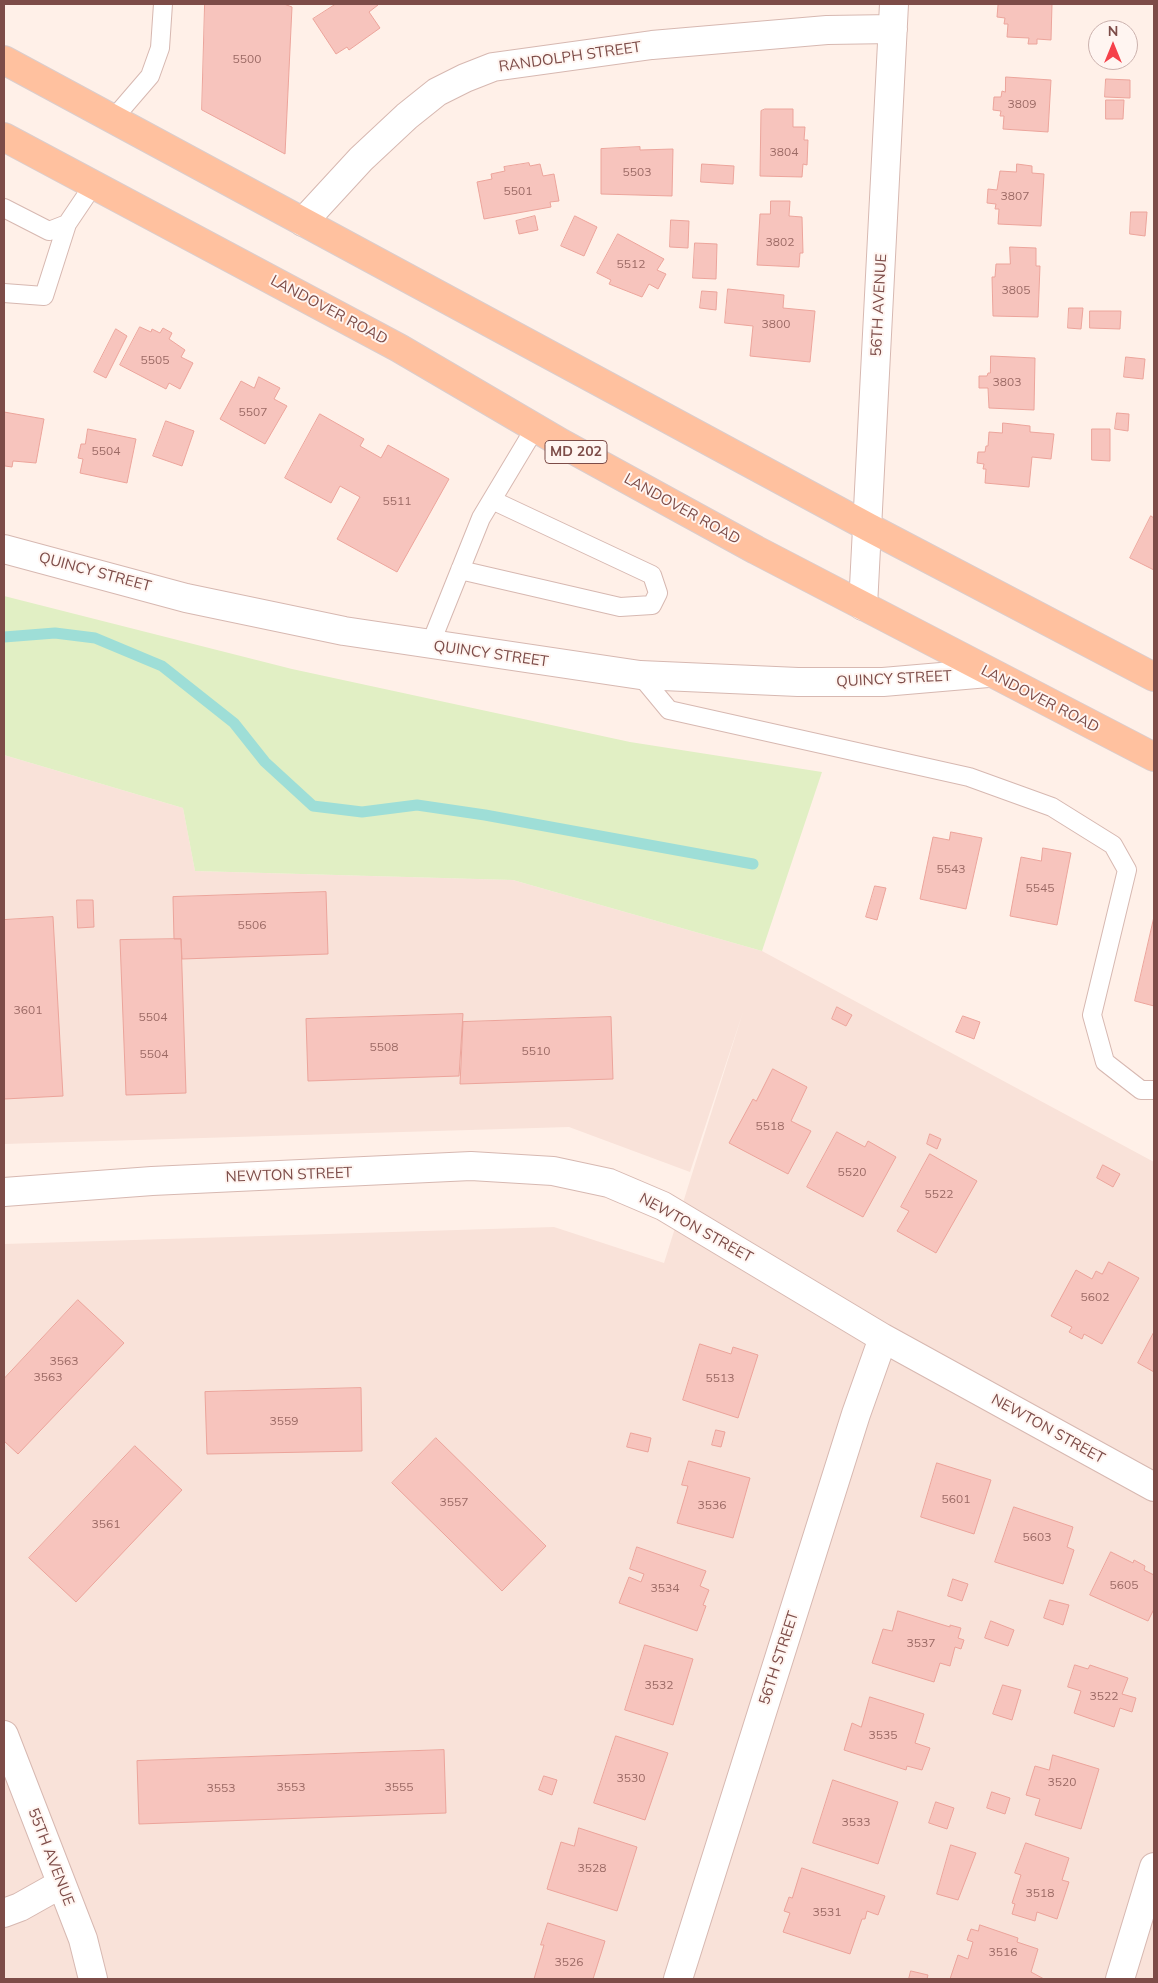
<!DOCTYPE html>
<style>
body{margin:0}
#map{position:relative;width:1158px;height:1983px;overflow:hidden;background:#fff0e8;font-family:Mulish,sans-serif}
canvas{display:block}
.frame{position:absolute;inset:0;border:5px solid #7d4c48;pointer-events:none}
.north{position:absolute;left:1088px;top:20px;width:50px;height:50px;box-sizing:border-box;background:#fff5f1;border:1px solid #cbb1ad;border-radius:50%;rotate:0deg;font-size:14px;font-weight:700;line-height:20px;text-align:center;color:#7d4c48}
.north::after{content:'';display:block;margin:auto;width:18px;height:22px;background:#f5414a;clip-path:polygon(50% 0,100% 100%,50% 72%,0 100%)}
</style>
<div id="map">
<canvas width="1158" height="1983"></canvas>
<div class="frame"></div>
<div class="north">N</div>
</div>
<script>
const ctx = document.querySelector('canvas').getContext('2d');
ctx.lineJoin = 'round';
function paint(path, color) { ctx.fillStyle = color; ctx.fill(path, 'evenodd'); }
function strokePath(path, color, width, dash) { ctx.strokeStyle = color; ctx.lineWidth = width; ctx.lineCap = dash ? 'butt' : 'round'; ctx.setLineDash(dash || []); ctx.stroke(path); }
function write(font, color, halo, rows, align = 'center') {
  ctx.font = font + ' Mulish,sans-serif'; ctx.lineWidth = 4; ctx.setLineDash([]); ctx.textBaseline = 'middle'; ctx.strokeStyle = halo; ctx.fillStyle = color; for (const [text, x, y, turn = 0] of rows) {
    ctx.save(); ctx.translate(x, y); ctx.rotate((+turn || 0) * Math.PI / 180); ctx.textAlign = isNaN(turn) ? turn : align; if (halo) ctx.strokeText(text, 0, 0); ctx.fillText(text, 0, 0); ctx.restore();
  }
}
const residential = new Path2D(`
 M4,755L183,808L195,871L513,880L762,951L1154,1162V1979H4V1244L554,1227L664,1263L743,1012L690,1172L569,1127L4,1144Z`);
const green = new Path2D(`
 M4,596L292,669L630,742L822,772L762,951L513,880L195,871L183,808L4,755Z`);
const stream = new Path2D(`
 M4,637L55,633L95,638L162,666L234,723L265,762L313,806L362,812L417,805L485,815L753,864`);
const building = new Path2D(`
 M205,4H284L292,7L285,154L202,110Z
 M336,4H377L378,5L369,12L380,28L349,50L347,47L336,54L313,19Z
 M1005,4H1052L1051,40L1037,39V44H1028L1029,38L1007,37L1008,24H1004L1005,18L997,17L998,5Z
 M1006,77L1051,80L1048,132L1003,129L1004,116H1000L1001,111L993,110L994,97H1001L1002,91L1005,92Z
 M1106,79L1130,80V98L1105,97Z
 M1106,100H1124L1123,119H1106Z
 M765,109H793V127H805L804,140H808L807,165L803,164L802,177L760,176L761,111Z
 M640,147V150L673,149L672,196L601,194V149Z
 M529,163L530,166L540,164L543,176L554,174L559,201L550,202L551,207L484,219L477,182L492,179L491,174L505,171L504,167Z
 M702,164L734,166L733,184L701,182Z
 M1017,164L1032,166V173L1044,174L1041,226L998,224L999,209H995L996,204L987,203L988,189L997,190L1000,171L1016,172Z
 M771,201H790L789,216L802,217L803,253H800L799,267L757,265L760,214H770Z
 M1131,212H1147L1145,236L1130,234Z
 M535,216L538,230L519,234L516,221Z
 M575,216L597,227L584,256L561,246Z
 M671,220L689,221L688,248L670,247Z
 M618,234L664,259L657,270L666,274L658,289L649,284L642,297L609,284L611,280L597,273Z
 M695,243L717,244L716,279L693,278Z
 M1010,247L1036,248V266H1040L1038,317L993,316L992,277H995L996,264H1010Z
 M728,289L784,295L783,308L815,311L810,362L750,356L753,326L725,323Z
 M702,291L717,292L716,310L700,308Z
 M1069,308H1083L1081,329L1068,328Z
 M1090,311H1121L1120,329L1090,328Z
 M140,327L151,332L152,329L160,333L163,328L172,333L169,339L185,350L181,357L193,363L180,389L169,383L166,389L120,365Z
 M116,329L127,336L106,378L94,372Z
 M991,356L1035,358L1034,410L989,408L988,388H979V376H987L988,373H990Z
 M1126,357L1145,359L1143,379L1124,377Z
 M259,377L280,388L274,399L287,406L265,444L220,419L241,381L254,388Z
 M4,412L44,419L36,463L13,461L12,467L5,466Z
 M1117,413L1129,414L1128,431L1115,429Z
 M320,414L364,439L360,446L381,458L388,445L449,479L397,572L337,539L360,497L340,486L331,503L285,478Z
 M166,421L194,431L182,466L153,456Z
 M1003,423L1030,426V432L1054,434L1051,459L1032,457L1029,487L985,483L986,469H983L984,464L977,463L978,452H985L986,446H988L989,432L1002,433Z
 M88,429L136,439L127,483L80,473L83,459L78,458L81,444H85Z
 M1092,429H1110V461L1092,460Z
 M1151,516L1154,518V570L1130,558Z
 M951,832L982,838L966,909L920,899L933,837L949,840Z
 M1043,848L1071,853L1057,925L1010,916L1021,857L1041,861Z
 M875,886L886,888L877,920L866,917Z
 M326,892L328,954L182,959L181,939H174L173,897Z
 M77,900H93L94,927L78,928Z
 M53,917L63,1096L4,1099V920Z
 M1154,917V1006L1135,1001Z
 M181,939L186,1093L126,1095L120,940Z
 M837,1007L852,1015L846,1026L832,1019Z
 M463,1014L459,1076L308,1081L306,1019Z
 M963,1016L980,1022L974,1039L956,1032Z
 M611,1017L613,1079L460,1084L463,1022Z
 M773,1069L807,1087L791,1121L811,1131L788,1174L729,1143L753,1099L756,1101Z
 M837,1132L865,1147L868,1141L896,1157L863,1217L807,1187Z
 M930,1134L941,1139L937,1149L927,1144Z
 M930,1154L977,1181L936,1253L897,1231L909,1211L901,1207Z
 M1103,1165L1120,1174L1113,1187L1097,1178Z
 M1109,1262L1139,1278L1102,1344L1084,1334L1082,1339L1069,1332L1072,1327L1051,1316L1076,1270L1092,1279L1096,1271L1102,1274Z
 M78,1300L124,1343L18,1454L4,1441V1379Z
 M1154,1332V1372L1138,1363Z
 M700,1344L731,1354L733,1347L758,1355L738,1418L683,1400Z
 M361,1388L362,1451L207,1454L205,1392Z
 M716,1430L725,1432L721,1447L712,1445Z
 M631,1433L651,1438L648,1452L627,1447Z
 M436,1438L546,1546L502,1591L392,1483Z
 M135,1446L182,1490L76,1602L29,1558Z
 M689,1461L750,1478L733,1538L677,1523L688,1486L682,1485Z
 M937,1463L991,1480L974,1534L921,1517Z
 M1014,1507L1073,1527L1067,1547L1074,1550L1063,1584L995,1562Z
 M637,1547L706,1571L700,1586L709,1590L703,1605L706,1606L697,1631L619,1603L629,1577L641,1582L644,1574L630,1569Z
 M1111,1552L1133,1563L1134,1560L1145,1566L1144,1570L1154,1575V1609L1148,1621L1090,1595Z
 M953,1579L968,1584L962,1601L948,1596Z
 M1050,1600L1069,1605L1063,1625L1044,1618Z
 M898,1611L950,1627V1625L961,1628L958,1638L964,1640L961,1649L955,1647L950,1666L940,1663L934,1682L872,1663L883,1629L892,1631Z
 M991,1621L1014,1630L1008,1646L985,1638Z
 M645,1645L693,1659L673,1725L625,1710Z
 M1075,1665L1088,1669L1090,1665L1128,1678L1122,1694L1136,1698L1132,1712L1120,1708L1114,1727L1074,1713L1081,1691L1068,1687Z
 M1003,1685L1021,1690L1012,1720L993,1714Z
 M870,1697L924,1714L915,1743L930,1748L922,1770L907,1766L906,1770L844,1750L852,1723L861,1727Z
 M616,1736L668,1753L645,1820L594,1803Z
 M444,1750L446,1813L139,1824L137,1761Z
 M1053,1755L1099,1769L1081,1829L1035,1815L1040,1799L1026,1795L1035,1766L1049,1770Z
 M544,1776L557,1780L552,1795L539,1790Z
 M833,1780L898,1802L878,1864L813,1843Z
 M992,1792L1010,1798L1005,1814L987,1808Z
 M936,1802L954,1808L947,1829L929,1823Z
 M579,1828L637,1847L617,1911L547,1889L561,1842L574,1846Z
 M1026,1843L1069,1858L1062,1880L1069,1882L1057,1919L1037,1912L1035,1921L1012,1914L1015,1904L1012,1903L1021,1875L1015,1873Z
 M951,1845L976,1853L958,1900L937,1894Z
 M802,1868L885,1896L878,1915L867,1911L865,1919H862L850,1954L783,1932L790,1913L784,1911L789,1897L792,1898Z
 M548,1923L605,1941L593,1979H534L544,1945H541Z
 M980,1925L1018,1938L1017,1942L1038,1949L1031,1972L1044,1979H950L958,1955L968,1959L973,1942L967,1940L971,1929L978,1931Z
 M911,1971L928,1975L927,1979H909Z`);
const lane = new Path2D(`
 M113,119L150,76L160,48L163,4
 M4,208L49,231L67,224L94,184
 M4,293L44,296L67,224
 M460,570L620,607L652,605L658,593L652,575L492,500
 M430,645L481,518L535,428
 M640,675L669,710L969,777L1052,807L1113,845L1127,870L1092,1015L1105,1062L1141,1090H1154`);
const street = new Path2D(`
 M303,222L361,159L407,116L437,92L465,78L493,67L652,45L827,30L893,29
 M4,549L186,598L344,631L640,675L798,682H883L988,673
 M863,606L894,4
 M4,1192L152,1181L471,1166L553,1171L609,1183L663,1206L883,1338L1154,1487
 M4,1735L83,1939L93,1979
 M4,1913L20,1907L61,1884
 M678,1979L856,1414L883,1338
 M1120,1979L1154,1867`);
const primary = new Path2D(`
 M4,60L868,527L1154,677
 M4,137L399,348L561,443L756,550L1154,757`);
const numberNames = [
 ["5500",247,59],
 ["3809",1022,104],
 ["3804",784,152],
 ["5503",637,172],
 ["5501",518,191],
 ["3807",1015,196],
 ["3802",780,242],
 ["5512",631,264],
 ["3805",1016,290],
 ["3800",776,324],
 ["5505",155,360],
 ["3803",1007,382],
 ["5507",253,412],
 ["5504",106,451],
 ["5511",397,501],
 ["5543",951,869],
 ["5545",1040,888],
 ["5506",252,925],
 ["3601",28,1010],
 ["5504",153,1017],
 ["5508",384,1047],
 ["5510",536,1051],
 ["5504",154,1054],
 ["5518",770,1126],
 ["5520",852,1172],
 ["5522",939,1194],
 ["5602",1095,1297],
 ["3563",64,1361],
 ["3563",48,1377],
 ["5513",720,1378],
 ["3559",284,1421],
 ["5601",956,1499],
 ["3557",454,1502],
 ["3536",712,1505],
 ["3561",106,1524],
 ["5603",1037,1537],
 ["5605",1124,1585],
 ["3534",665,1588],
 ["3537",921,1643],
 ["3532",659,1685],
 ["3522",1104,1696],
 ["3535",883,1735],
 ["3530",631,1778],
 ["3520",1062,1782],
 ["3553",291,1787],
 ["3555",399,1787],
 ["3553",221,1788],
 ["3533",856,1822],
 ["3528",592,1868],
 ["3518",1040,1893],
 ["3531",827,1912],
 ["3516",1003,1952],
 ["3526",569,1962]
];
const shields = [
 [576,452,62]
];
const shieldNames = [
 ["MD 202",576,452]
];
const streetNames = [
 ["RANDOLPH STREET",570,57,-8],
 ["56TH AVENUE",879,305,-87],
 ["LANDOVER ROAD",329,310,28],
 ["LANDOVER ROAD",682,509,29],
 ["QUINCY STREET",95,572,15],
 ["QUINCY STREET",491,654,8],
 ["QUINCY STREET",894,679,-3],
 ["LANDOVER ROAD",1040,699,27],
 ["NEWTON STREET",289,1175,-2],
 ["NEWTON STREET",696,1228,29],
 ["NEWTON STREET",1048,1429,29],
 ["56TH STREET",779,1658,-72],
 ["55TH AVENUE",51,1857,69]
];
paint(residential, '#f9e2d9');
paint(green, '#e1efc4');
strokePath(stream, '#9eded7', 11);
paint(building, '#f7c4bd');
strokePath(building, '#eca49b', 1);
strokePath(lane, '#d7b8b1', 20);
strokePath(street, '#d7b8b1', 30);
strokePath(primary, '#dbcdcc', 30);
strokePath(lane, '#fff', 18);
strokePath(street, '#fff', 28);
strokePath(primary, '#ffc19f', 28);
write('12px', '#9c6a65', null, numberNames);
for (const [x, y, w] of shields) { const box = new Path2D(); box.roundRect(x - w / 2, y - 11.5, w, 23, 4); ctx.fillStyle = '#fff5f1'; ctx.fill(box); strokePath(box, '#7d4c48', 1); }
write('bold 14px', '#7d4c48', null, shieldNames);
write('15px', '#7d4c48', '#fff5f1', streetNames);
</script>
